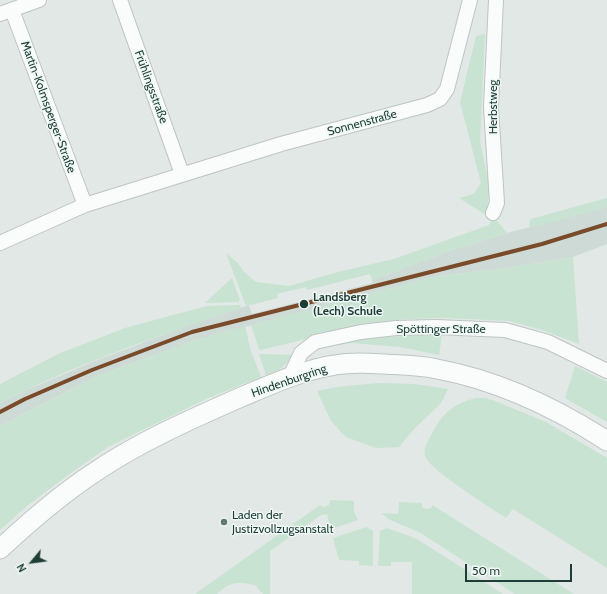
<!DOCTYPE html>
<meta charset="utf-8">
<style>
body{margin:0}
#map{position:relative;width:607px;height:594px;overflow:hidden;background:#e1e8e5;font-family:Cabin,sans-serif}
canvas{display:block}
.north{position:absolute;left:12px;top:542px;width:40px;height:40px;-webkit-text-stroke:3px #eff8f4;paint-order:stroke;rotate:241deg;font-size:11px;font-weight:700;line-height:16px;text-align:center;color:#1e3d36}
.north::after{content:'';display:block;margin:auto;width:14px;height:18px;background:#1e3d36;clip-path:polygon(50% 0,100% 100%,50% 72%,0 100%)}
.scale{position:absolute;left:465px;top:564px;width:107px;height:18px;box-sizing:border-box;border:2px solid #1e3d36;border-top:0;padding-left:5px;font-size:12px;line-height:14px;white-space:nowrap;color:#1e3d36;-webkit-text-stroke:3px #eff8f4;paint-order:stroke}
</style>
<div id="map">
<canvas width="607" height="594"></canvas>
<div class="north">N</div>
<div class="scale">50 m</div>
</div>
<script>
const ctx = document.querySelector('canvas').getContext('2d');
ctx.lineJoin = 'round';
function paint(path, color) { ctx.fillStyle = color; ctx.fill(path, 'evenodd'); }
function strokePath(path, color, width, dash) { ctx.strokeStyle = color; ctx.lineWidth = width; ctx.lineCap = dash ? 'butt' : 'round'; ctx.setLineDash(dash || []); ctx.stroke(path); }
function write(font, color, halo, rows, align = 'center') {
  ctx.font = font + ' Cabin,sans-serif'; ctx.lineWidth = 3; ctx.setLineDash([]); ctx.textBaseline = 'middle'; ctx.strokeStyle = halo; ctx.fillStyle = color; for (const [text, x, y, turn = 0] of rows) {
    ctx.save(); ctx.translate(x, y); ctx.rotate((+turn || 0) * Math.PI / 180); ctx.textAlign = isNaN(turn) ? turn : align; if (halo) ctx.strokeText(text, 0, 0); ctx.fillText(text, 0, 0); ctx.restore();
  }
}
const built = new Path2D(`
 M607,207V244L573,257L508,268L438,276L195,340L95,377L0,426V403L22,392L90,363L189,325L249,305L252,314L372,283V280L455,249L507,233Z`);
const green = new Path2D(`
 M485,34L480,142L490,189L486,215L459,198L474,194L481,183L460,102L476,36Z
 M607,198V207L530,228L529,225L531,219Z
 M494,217L507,233L455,249L372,280L370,274L307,290L306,287L277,294L278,298L246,306L226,253L238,263L244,272L256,282L289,286L338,272L394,259L489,225Z
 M573,257L579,344L542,330L509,321L446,318L406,319L359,326L261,350L259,349L251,325L438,276L508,268Z
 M232,278L240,300H239V302L205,303Z
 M240,305L241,308C160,335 76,364 0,403V384L58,354L125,328L207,306Z
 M245,326L251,351L261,377L206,399L108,447L68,475L28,505L0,530V426L95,377L195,340Z
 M442,334L439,355L400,347L352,343L307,350L361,338Z
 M259,354L296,355L280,369L266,375Z
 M575,366L607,382V422L565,398Z
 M378,383L415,384L448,389L441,403L414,429L399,447L376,448L346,437L331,421L317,391L337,387Z
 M476,398H485L495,401L546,422L607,458V568L513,509L506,518C492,508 428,469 425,456C423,447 430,437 434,430C443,412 456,403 476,398Z
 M331,500L354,501V512L358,520L331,529L327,514L321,515L270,551V594H263L255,585C237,582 231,581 217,594H195L320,505L324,507L329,505Z
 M399,502L422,503V507L426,509L431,508L432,505L574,594H515L419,532L390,520L381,513L398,514Z
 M367,527L373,531V566L359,565V561L339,560L333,538Z
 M387,528L417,539L503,594H412V562H391V566H378L380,531Z`);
const minor = new Path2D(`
 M120,0L182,174
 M12,10L85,205
 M0,14L39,0
 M493,213L497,203L491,107L496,0
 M0,243L85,205L281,144L427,105L440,99L447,89L470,0
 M289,379L301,353L315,342L361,332L396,328L436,327L505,330L548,342L607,371`);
const secondary = new Path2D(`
 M0,549C29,522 59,496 92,474C137,443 189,420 239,398C270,385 302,370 335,365C351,362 367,363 383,364C400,365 419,365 437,369C496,380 556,408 607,441`);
const rail1 = new Path2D(`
 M0,412L25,399L92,370L192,332L542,244L607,224`);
const markers = [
 [304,304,5,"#1e3d36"],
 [224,522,4,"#627973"]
];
const streetNames = [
 ["Frühlingsstraße",151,87,70],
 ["Martin-Kolmsperger-Straße",48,107,70],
 ["Herbstweg",493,107,-90],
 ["Sonnenstraße",362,123,-15],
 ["Spöttinger Straße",441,329],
 ["Hindenburgring",289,381,-19]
];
const stopNames = [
 ["Landsberg",313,297],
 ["(Lech) Schule",313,311]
];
const poiNames = [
 ["Laden der",232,515],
 ["Justizvollzugsanstalt",232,529]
];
paint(built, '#cedad5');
paint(green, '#c8e3d2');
strokePath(minor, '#bec5c2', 16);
strokePath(secondary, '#bdc6c3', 21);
strokePath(minor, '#fafcfb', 14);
strokePath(secondary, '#fafcfb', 19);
strokePath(rail1, '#7a4b2a', 4);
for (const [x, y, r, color] of markers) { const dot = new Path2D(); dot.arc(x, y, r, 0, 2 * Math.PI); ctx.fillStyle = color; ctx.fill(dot); strokePath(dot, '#eff8f4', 1.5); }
write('12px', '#1e3d36', '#eff8f4', streetNames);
write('bold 12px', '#1e3d36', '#eff8f4', stopNames, 'left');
write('12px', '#1e3d36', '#eff8f4', poiNames, 'left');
</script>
